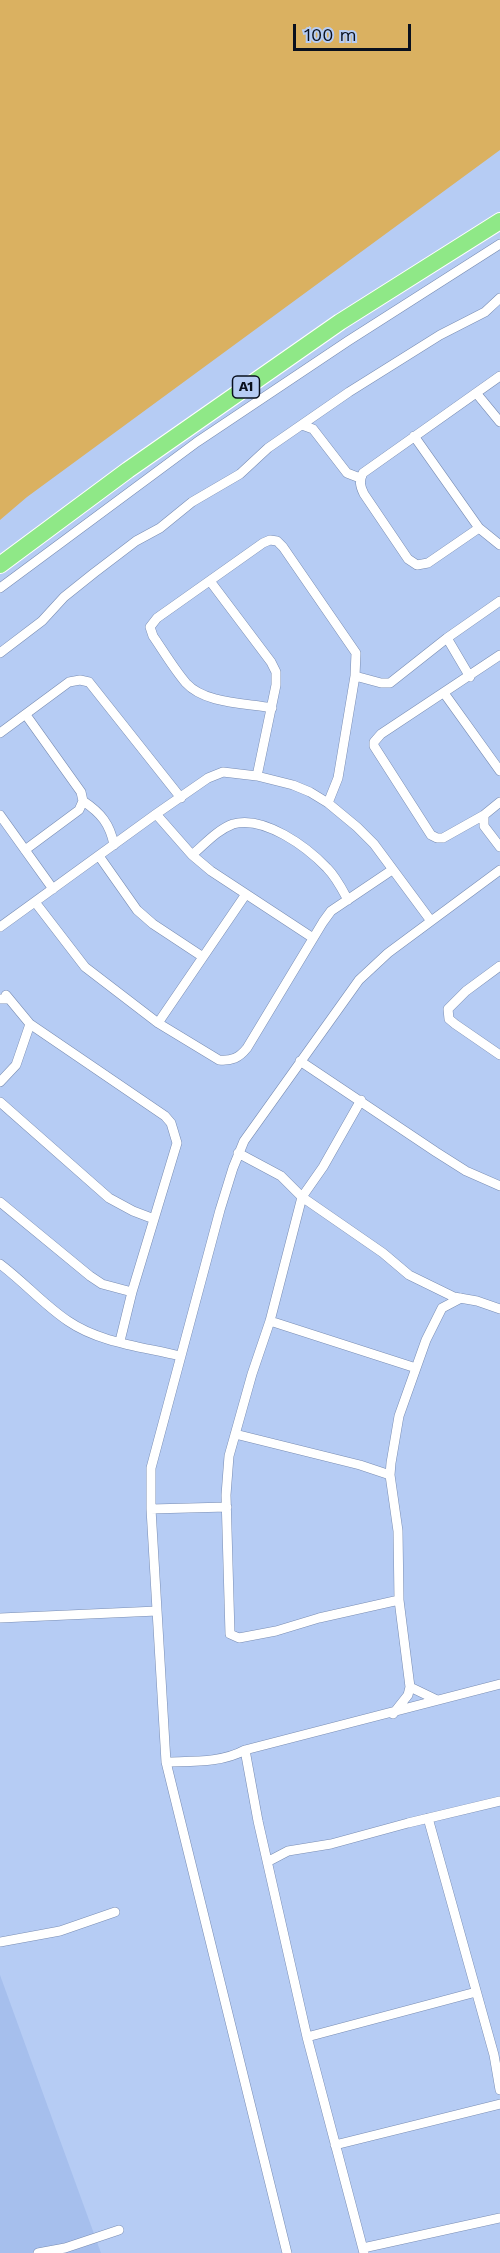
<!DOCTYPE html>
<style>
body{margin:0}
#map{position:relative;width:500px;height:2253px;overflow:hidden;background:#b6ccf4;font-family:"Work Sans",sans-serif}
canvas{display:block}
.scale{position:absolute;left:293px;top:24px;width:118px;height:27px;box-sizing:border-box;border:3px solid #09101e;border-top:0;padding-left:8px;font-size:18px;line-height:21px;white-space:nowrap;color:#09101e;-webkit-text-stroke:4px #b6ccf4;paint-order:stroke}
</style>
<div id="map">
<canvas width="500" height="2253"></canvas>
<div class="scale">100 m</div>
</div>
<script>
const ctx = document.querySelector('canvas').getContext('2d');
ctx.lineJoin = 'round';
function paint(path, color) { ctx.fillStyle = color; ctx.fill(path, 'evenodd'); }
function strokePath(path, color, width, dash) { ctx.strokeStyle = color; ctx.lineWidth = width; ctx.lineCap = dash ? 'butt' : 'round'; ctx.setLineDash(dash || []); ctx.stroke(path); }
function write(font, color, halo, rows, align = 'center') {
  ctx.font = font + ' "Work Sans",sans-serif'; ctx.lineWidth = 4.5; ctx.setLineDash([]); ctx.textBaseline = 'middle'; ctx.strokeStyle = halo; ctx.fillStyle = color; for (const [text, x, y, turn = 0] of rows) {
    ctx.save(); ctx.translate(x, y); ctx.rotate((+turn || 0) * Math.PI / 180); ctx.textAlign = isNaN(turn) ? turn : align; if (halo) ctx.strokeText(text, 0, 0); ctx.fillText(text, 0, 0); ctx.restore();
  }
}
const built = new Path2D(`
 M0,1975L101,2253H0Z`);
const green = new Path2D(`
 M0,0H500V150L27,497L0,520Z`);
const street = new Path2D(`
 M477,394L500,422
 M302,425L313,429L347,473L360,478
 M414,436L479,528L500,545
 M479,528L428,563L417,565L408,559L364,494C360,486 359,481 363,473L500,376
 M210,581L271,662L276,672V685L257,776
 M0,588L197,442L348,341L500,244
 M447,638L470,677
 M0,653L42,621L64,597L94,573L136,541L160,528L192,502L240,474L268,448L349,392L440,335L485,312L500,298
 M355,676L381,683H390L447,638L500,601
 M444,693L500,771
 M272,708C246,703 205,704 186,683C174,669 164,652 153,636L150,627L157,618L263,543L270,540L277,541L283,547L356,653L355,676L338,778L328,803
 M0,733L69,682L80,680L89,682L181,798
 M83,801C101,813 110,824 114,845
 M500,802L484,815V826L500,847
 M156,814L192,855L211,871L313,938
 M0,815L53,889
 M484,815L443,838H437L431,835L374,746V742L381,734L500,655
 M25,850L79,810L83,801L81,792L26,715
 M192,855C205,844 217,830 233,824C264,815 307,847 327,868C336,877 342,889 348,900
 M99,856L137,910L153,924L203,957
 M35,902L85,967L158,1023L219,1060C232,1061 239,1058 247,1048L323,922L331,911L392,870
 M0,927L156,814L208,778L223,772L257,776L293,785L310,792L328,803L357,827L374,844L431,921
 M500,966L466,991L448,1009L449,1019L455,1024L500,1055
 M0,999H7L6,995L30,1024L165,1116L171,1123L177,1143L132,1292L120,1341
 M158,1023L246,894
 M300,1061L436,1152L466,1171L500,1186
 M0,1082L16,1065L30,1024
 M361,1100L323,1167L302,1197L270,1321L252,1374L229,1456L226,1495L230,1634L239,1638L276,1631L319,1618L399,1600
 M0,1102L109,1198L133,1211L154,1219
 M238,1153L281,1176L302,1197L383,1253L409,1275L454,1297L477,1301L500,1309
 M0,1202L90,1276L102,1284L132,1292
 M0,1264C24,1282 44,1305 68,1321C100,1343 144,1347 180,1356
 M270,1321L416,1368
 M235,1434L360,1465L390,1475
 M151,1509L227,1507
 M0,1618L157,1611
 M410,1687L437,1700
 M393,1714L408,1695L410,1687L399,1600L398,1531L390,1475L391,1463L399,1416L426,1340L442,1308L461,1298
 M245,1750L258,1821L307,2037L364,2253
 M166,1762C193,1761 221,1763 245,1750L500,1684
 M428,1818L494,2055L500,2090
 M269,1861L288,1851L331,1844L408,1823L500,1801
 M0,1942L60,1931L115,1912
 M307,2037L476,1992
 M335,2145L500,2104
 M363,2248L500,2218
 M38,2253L65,2248L119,2230
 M287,2253L166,1762L151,1509V1468L220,1210L233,1168L244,1141L359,980L388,953L500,870`);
const highway = new Path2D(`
 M0,565L128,470L340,322L500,221`);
const shields = [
 [246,387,27]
];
const shieldNames = [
 ["A1",246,387]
];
paint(built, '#a6bfed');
paint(green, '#dab161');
strokePath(street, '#798db3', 10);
strokePath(highway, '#fff', 18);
strokePath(street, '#fff', 9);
strokePath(highway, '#8fe887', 16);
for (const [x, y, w] of shields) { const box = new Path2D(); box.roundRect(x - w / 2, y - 11, w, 22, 4.5); ctx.fillStyle = '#b6ccf4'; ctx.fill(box); strokePath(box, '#09101e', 1.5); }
write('bold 14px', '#09101e', null, shieldNames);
</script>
